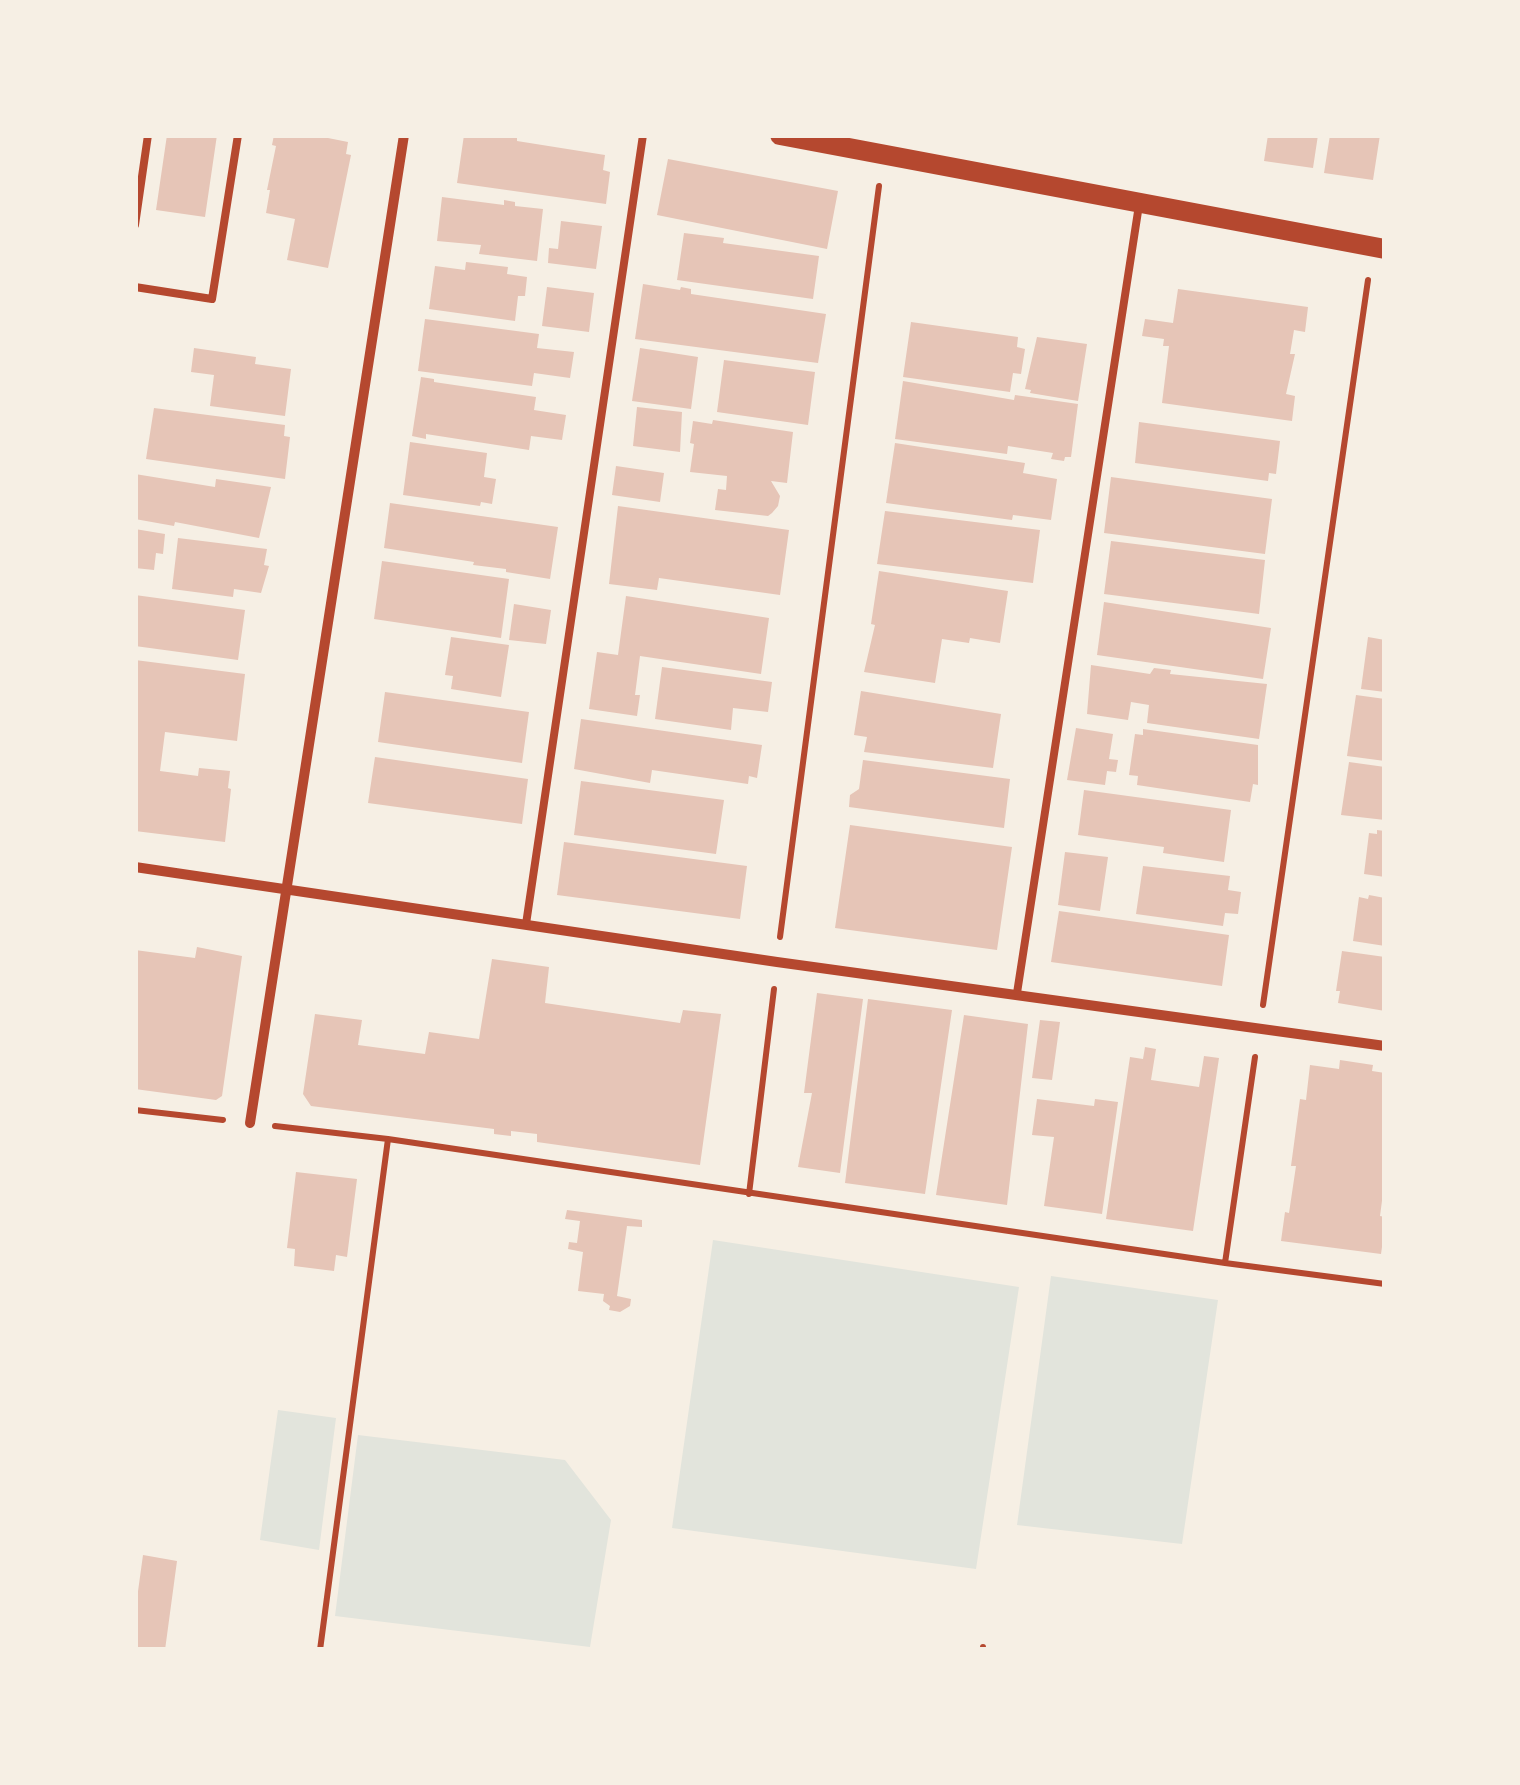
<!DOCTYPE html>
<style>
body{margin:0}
#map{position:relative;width:1520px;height:1785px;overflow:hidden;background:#f6efe4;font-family:"Public Sans",sans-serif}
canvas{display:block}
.frame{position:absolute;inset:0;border:138px solid #f6efe4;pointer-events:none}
</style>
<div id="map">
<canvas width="1520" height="1785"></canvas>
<div class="frame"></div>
</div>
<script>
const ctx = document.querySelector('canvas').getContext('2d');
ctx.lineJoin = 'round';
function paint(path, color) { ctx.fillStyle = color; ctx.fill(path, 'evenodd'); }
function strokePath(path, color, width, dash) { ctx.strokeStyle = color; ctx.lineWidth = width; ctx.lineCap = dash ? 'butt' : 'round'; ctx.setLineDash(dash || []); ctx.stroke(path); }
const green = new Path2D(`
 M713,1240L1019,1287L976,1569L672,1528Z
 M1051,1276L1218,1300L1182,1544L1017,1525Z
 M278,1410L336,1418L319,1550L260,1540Z
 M358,1435L565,1460L611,1520L590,1647L335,1616Z`);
const building = new Path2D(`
 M167,135H217L205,217L156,210Z
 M274,135H313L348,142L346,154L351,155L328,268L287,260L295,219L266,213L270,190H267L276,146L272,145Z
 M464,135H509L517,136V141L605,155L603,170L610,172L606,204L457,183Z
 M1268,135H1318L1313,168L1264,161Z
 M1330,135H1380L1373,180L1324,173Z
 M668,159L838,191L827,249L657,215Z
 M442,197L504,205V200L515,202V206L543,209L537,261L479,254L481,245L437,241Z
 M561,221L602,226L596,269L548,263L549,248L558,249Z
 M684,233L724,238L723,243L819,256L813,299L677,280Z
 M466,262L508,267L507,274L527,277L525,296H518L515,321L429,309L435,266L465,270Z
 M643,284L680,290L681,287L691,289V294L826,314L818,363L635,339Z
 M547,287L594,293L589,332L542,326Z
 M1178,289L1308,307L1305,332L1294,330L1290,354H1295L1286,394L1295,396L1292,421L1162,403L1169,346H1163L1164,339L1142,336L1145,319L1173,323Z
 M425,319L539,334L537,348L574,352L570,378L534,373L532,386L418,371Z
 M911,322L1018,337L1017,347L1025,349L1021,374L1013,373L1010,392L903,377Z
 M1037,337L1087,344L1078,401L1030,393L1031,390L1025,389Z
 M194,348L256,357L255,364L291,369L285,416L210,406L214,375L191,372Z
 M640,348L698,357L691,409L632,401Z
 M724,360L815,372L808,425L717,412Z
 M421,377L434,379V382L536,397L534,410L566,415L562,440L531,436L529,450L426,434V439L412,436Z
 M903,381L1014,400L1015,395L1078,404L1071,457H1065L1064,461L1051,459L1053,453L1008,446L1007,454L895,439Z
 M637,407L682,412L680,452L633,446Z
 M154,408L285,425L284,436L290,437L285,479L146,459Z
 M713,420L793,432L787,483L771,481L780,496L778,506L772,513L768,516L715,510L718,489L726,490L727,476L690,472L694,444L690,443L693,421L712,424Z
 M1139,422L1280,441L1276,474L1269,473L1268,481L1135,463Z
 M410,442L487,453L484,477L496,479L492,504L481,502L480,506L403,495Z
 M895,443L1025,463L1023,473L1057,479L1051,520L1013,515L1012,520L886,503Z
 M616,466L664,473L660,502L612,495Z
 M135,474L215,487L216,479L271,487L259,538L175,522L174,526L135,519Z
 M1111,477L1272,499L1265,554L1104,533Z
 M390,503L558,527L550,579L506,572V569L473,565L474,562L384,548Z
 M618,506L789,530L780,595L659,578L657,590L609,584Z
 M885,511L1040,530L1033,583L877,564Z
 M135,529L165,534L163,554L156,553L154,570L135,568Z
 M178,538L267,549L264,565L269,566L261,593L234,589L233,597L172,589Z
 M1111,541L1265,560L1259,614L1104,594Z
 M382,561L509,579L501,638L374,619Z
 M879,571L1008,591L1000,643L970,638L969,643L942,639L935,683L864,672L875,625L871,624Z
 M135,595L245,610L238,660L135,646Z
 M626,596L769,618L761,674L640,656L635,695H640L637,716L589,709L597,652L618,655Z
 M1104,602L1271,628L1263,679L1097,655Z
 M514,604L551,610L546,644L509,640Z
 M451,637L509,645L501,697L451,689L453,676L445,675Z
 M1368,637L1385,640V692L1361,689Z
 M135,660L245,674L237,741L165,732L160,771L198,776L199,768L230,771L228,788L231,789L225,842L135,831Z
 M1091,665L1150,674L1154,668L1171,670L1170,674L1267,684L1259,739L1147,723L1149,705L1131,702L1128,720L1087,714Z
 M662,667L772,682L768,712L733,708L731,730L655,719Z
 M861,691L1001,714L993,768L864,752L867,737L854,735Z
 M385,692L529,712L522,763L378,742Z
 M1356,695L1385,699V761L1347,756Z
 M581,719L762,745L757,778L749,776L748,784L652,770L650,783L574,769Z
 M1076,728L1113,734L1109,759L1118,760L1116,772L1107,771L1105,785L1067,780Z
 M1143,729L1258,745V785L1253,784L1250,802L1137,785L1138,776L1129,775L1135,734L1143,735Z
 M375,757L528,779L522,824L368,803Z
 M863,760L1010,779L1004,828L849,807L850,795L859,789Z
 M1349,762L1385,767V820L1341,815Z
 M581,781L724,800L716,854L574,835Z
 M1084,790L1231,810L1224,862L1163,853L1164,847L1078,835Z
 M850,825L1012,847L997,950L835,928Z
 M1377,830L1385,831V877L1364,874L1369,833L1377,834Z
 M564,842L747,866L740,919L557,895Z
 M1065,852L1108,857L1100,911L1058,905Z
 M1143,866L1230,876L1228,890L1241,892L1238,914L1225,913L1223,926L1136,914Z
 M1369,895L1385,898V946L1353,941L1359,897L1368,899Z
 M1059,911L1229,935L1222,986L1051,962Z
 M197,947L242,956L222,1096L216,1100L135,1089V950L195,958Z
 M1342,951L1385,957V1011L1338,1003L1340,991H1336Z
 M492,959L549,967L545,1003L680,1023L683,1010L721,1014L700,1165L537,1142V1134L511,1131V1136L494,1134V1129L311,1106L303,1094L315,1014L362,1020L358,1045L425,1054L429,1032L479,1039Z
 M817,993L863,999L840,1173L798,1167L812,1093H804Z
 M868,999L952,1010L925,1194L845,1183Z
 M964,1015L1028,1024L1007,1205L936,1195Z
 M1040,1020L1060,1022L1052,1080L1032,1078Z
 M1145,1047L1156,1049L1151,1080L1199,1087L1204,1056L1219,1058L1193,1231L1106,1219L1130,1057L1143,1059Z
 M1340,1060L1373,1065L1372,1071L1385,1073V1178L1380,1216L1385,1217V1226L1381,1254L1281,1241L1285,1212L1289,1213L1296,1166H1291L1300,1099L1306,1100L1310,1065L1339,1069Z
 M1037,1099L1094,1106L1095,1099L1118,1102L1102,1214L1044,1206L1054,1137L1032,1135Z
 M296,1172L357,1179L347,1257L336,1255L334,1271L294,1266L295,1249L287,1248Z
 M567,1210L642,1220V1227L627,1226L617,1296L631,1299L630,1306L620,1312L609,1310L610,1306L603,1301L604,1294L578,1291L583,1252L568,1249L569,1242L577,1243L580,1221L565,1219Z
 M143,1555L177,1561L165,1650H135V1613Z`);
const path = new Path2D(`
 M780,937L879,186
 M1263,1005L1368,280
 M135,1110L223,1120
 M275,1126L388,1139L1225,1263L1385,1284
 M749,1194L774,989
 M1225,1263L1255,1057
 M320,1650L388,1139
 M983,1650V1647`);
const service = new Path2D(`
 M135,225L148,135
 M135,287L212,299L238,135
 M526,924L643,135
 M1017,993L1139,205`);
const minor = new Path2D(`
 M135,867L777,962L1385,1046
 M250,1123L404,135`);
const secondary = new Path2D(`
 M780,135L1385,249`);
paint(green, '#e2e4dc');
paint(building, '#e6c5b7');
strokePath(path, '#b5482f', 6);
strokePath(service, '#b5482f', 8);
strokePath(minor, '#b5482f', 10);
strokePath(secondary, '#b5482f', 20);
</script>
